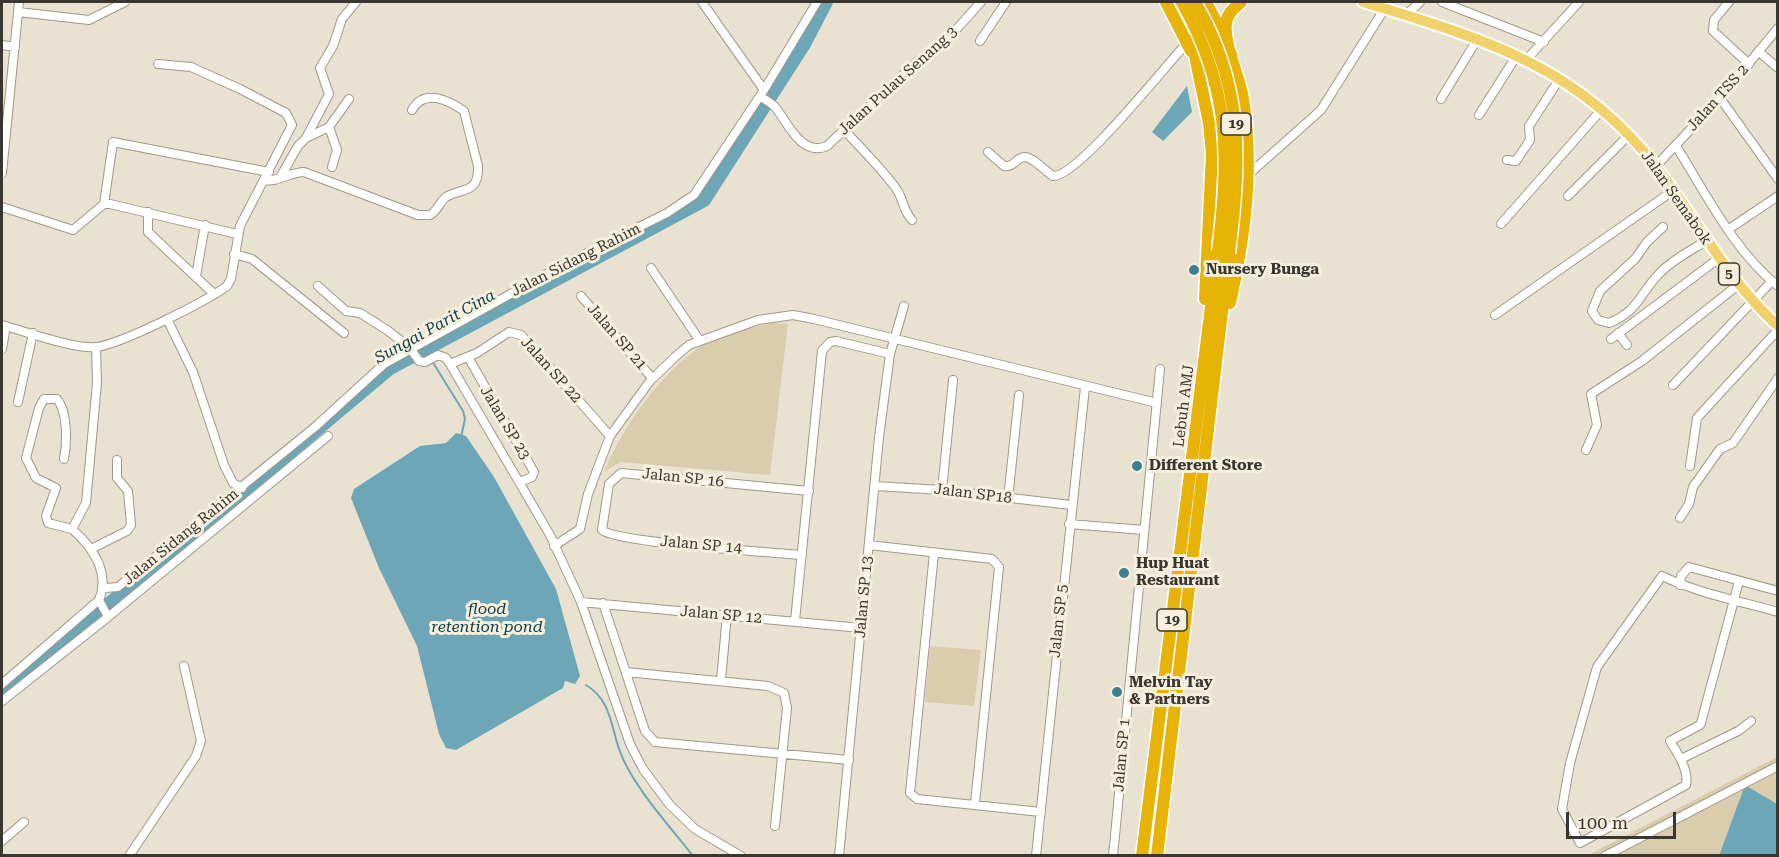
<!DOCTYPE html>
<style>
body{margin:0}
#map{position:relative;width:1779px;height:857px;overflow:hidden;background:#eae2d0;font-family:"Roboto Serif",serif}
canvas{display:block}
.frame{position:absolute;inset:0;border:3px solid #39362f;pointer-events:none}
.scale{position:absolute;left:1566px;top:812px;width:110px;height:27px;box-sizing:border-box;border:3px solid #39362f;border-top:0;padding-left:8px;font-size:18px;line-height:21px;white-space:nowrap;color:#39362f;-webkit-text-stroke:4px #f7efdd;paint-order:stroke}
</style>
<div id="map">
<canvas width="1779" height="857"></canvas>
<div class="frame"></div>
<div class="scale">100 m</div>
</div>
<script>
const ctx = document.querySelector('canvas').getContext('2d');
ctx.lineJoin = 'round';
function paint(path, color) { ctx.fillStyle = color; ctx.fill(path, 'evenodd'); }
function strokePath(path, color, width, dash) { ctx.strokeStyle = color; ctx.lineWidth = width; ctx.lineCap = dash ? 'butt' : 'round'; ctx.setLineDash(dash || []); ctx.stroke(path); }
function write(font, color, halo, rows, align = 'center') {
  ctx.font = font + ' "Roboto Serif",serif'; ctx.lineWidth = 6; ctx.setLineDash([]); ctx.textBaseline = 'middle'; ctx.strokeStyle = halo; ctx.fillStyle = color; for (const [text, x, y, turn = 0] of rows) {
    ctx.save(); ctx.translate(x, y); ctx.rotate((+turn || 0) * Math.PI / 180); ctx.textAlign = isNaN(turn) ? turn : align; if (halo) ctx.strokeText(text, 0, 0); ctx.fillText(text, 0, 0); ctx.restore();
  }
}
const green = new Path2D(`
 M771,323L788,324L770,475L621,462L604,472C624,423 669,360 717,337C733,330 754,328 771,323Z
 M930,646L981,650L974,706L925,702Z
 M1777,757V855L1586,856Z`);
const water = new Path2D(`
 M1187,86L1192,112L1163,141L1152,132Z
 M456,433L466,436L494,477L556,589L580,676L575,684L565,681L563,688L456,750L446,748L439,734L417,646L379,568L351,498L354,489L420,446L446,443Z
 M1745,785L1777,804V855L1719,856Z`);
const stream = new Path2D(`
 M432,361L463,411L465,419L461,437
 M586,685C610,699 611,725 619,749C632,786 669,825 693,856`);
const river = new Path2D(`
 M2,694L390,368L704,200L804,44L826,2`);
const minor = new Path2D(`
 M702,2L764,90
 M1442,2L1544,42
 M1729,2L1714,20L1713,31L1749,64
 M18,12L89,20L125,2
 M1406,15L1420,2
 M980,41L1006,2
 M2,45L15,47
 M1759,52L1778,68
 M1527,59L1579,2
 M760,96C765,100 772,103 776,108C788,124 802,157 827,146L918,61L944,43L981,2
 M1720,98L1778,179
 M1441,99L1478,38
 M1479,115L1517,55
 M329,127L337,150L332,167
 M844,130C861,148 880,167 895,187C904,198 902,210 912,220
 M306,138L329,94L320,68L333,46L342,19L356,2
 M1676,146C1704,190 1735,253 1778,286
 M988,152L1004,166C1014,168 1016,157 1025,157C1034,158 1045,171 1053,176C1077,178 1166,65 1187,43
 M1507,160L1516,161L1530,140L1529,126L1560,78
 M1656,166L1720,98L1778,28
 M2,173L19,2
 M1248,175L1321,110L1385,8
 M281,176L298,146L306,138L329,127L349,99
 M264,180C277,183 290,172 304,172L418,215H430C438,211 439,202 446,197C462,187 479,195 478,166L464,111C448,100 424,88 412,110
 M1568,196L1630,134
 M104,204L113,142L269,172
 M2,207L73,230L104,204H110L237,234
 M148,212V232L214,294
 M1501,224L1602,109
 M1663,227L1647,242L1635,259L1600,291L1592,311L1598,320L1609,323C1640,310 1639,294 1659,274C1672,260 1690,251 1706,241
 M1729,229L1778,196
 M234,254L252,259L344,333
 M651,268L700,341
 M196,276L205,225
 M318,286L346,311L360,313L387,330L410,348L419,361L425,362L438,355L446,358L450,364L550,535L581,602L630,744L643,769L670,805L695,829L741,856
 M581,296L652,378
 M1495,315L1674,190
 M167,319L193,372L224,465L233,483L242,488
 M2,325C24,331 76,350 97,347C123,343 205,302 227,286L231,279L240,226L292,125L286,113L240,89L191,67L158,64
 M1618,333L1627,345
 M1611,339L1718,259
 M2,349L6,326
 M468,357L534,472L532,477L520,482
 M450,364L477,353L509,332L521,335L610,436
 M1673,385L1772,281
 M18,402L33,333
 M1586,450L1597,425L1591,394L1642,361L1738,285
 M64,459C67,443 68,412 57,399H44L39,408L26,458L36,478L56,488L46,516L48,523L72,529
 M1690,466L1697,418L1778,330
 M875,486L942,490L1071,505
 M942,490L953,380
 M1008,499L1019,395
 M1680,518L1689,504L1693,487L1720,449L1733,443L1778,378
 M1069,524L1144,530
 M869,545L992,559L999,567L975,804
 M554,546L580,529L588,494L610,436L650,381L675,357L689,345L758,320L793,315L814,319L1157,403
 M91,549L127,531L131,525L128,491L117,478V460
 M934,553L910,793L917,799L1041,812
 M802,555C771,552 617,543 602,530L609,484L621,473L809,491
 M1739,581L1734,600L1701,723L1700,725L1670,741C1678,754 1689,770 1686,785L1580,843L1562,809L1570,763L1597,667L1662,576C1698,593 1739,601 1778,612
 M1680,585L1681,576L1689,567L1778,591
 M105,588L118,587L315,427L384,364L563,265L667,213L694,195L764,90L817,2
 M581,602L861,628
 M603,603L645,731L655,742L849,760
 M108,617L328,436
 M795,621L822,351L830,342L836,341L890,354
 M626,672L768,686L784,693L787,708L775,826
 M721,680L727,615
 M2,684L99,600
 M2,701L108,617L99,600C110,574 94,548 72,529L86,503L97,383L96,347
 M1681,759L1740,730L1751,721
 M2,841L24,822
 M129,856L196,756L201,741L184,666
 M839,856L879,437L890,354L904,306
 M1036,856L1085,387
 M1113,856L1160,369
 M1605,856L1778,766`);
const major = new Path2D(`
 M1363,2C1480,38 1579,65 1657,168C1698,221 1727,280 1778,326`);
const highway = new Path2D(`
 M1166,2L1191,51
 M1206,2L1223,36
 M1205,299L1212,154L1209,123L1193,46L1195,36L1204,30L1211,29L1222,38L1231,54
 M1230,303C1245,235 1254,168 1243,99C1240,77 1223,44 1226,23C1227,14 1234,8 1241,2
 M1142,856L1218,251
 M1157,856L1229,253`);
const highwayBridge = new Path2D(`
 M1182,2C1230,88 1230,155 1218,251
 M1195,2C1244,86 1241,159 1229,253`);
const markers = [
 [1194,270,6,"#3d8091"],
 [1137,466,6,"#3d8091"],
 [1124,573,6,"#3d8091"],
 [1117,692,6,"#3d8091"]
];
const shields = [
 [1236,124,30],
 [1729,274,21],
 [1172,620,30]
];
const shieldNames = [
 ["19",1236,124],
 ["5",1729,274],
 ["19",1172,620]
];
const streetNames = [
 ["Jalan Pulau Senang 3",898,81,-42],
 ["Jalan TSS 2",1718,98,-48],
 ["Jalan Semabok",1676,198,55],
 ["Jalan Sidang Rahim",576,260,-27],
 ["Jalan SP 21",617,337,49],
 ["Jalan SP 22",551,370,48],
 ["Lebuh AMJ",1184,406,-83],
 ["Jalan SP 23",505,423,59],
 ["Jalan SP 16",683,478,6],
 ["Jalan SP18",973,494,7],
 ["Jalan Sidang Rahim",181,537,-39],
 ["Jalan SP 14",701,545,5],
 ["Jalan SP 13",864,597,-85],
 ["Jalan SP 12",721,615,5],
 ["Jalan SP 5",1059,621,-84],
 ["Jalan SP 1",1122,755,-85]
];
const poiNames = [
 ["Nursery Bunga",1206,270],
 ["Different Store",1149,466],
 ["Hup Huat",1136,564],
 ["Restaurant",1136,581],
 ["Melvin Tay",1129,683],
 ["& Partners",1129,700]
];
const waterNames = [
 ["Sungai Parit Cina",435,327,-29],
 ["flood",487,609],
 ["retention pond",487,627]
];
paint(green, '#dacdae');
paint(water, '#6da6b6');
strokePath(stream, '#6da6b6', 2);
strokePath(river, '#6da6b6', 14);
strokePath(minor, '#a09887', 10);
strokePath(major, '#fff', 14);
strokePath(highway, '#fff', 15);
strokePath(minor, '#fff', 8);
strokePath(major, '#f1d16a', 10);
strokePath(highway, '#e7b306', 12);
strokePath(highwayBridge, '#fff', 15, []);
strokePath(highwayBridge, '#e7b306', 12);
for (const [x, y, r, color] of markers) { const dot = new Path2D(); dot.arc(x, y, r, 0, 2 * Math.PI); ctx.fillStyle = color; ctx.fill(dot); strokePath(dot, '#f7efdd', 2); }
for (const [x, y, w] of shields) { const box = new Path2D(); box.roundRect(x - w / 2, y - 11, w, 22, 4.5); ctx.fillStyle = '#f7efdd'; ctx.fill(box); strokePath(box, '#39362f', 1.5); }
write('bold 14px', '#39362f', null, shieldNames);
write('15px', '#39362f', '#f7efdd', streetNames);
write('bold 15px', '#39362f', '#f7efdd', poiNames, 'left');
write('italic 16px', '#083e4a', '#f7efdd', waterNames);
</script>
